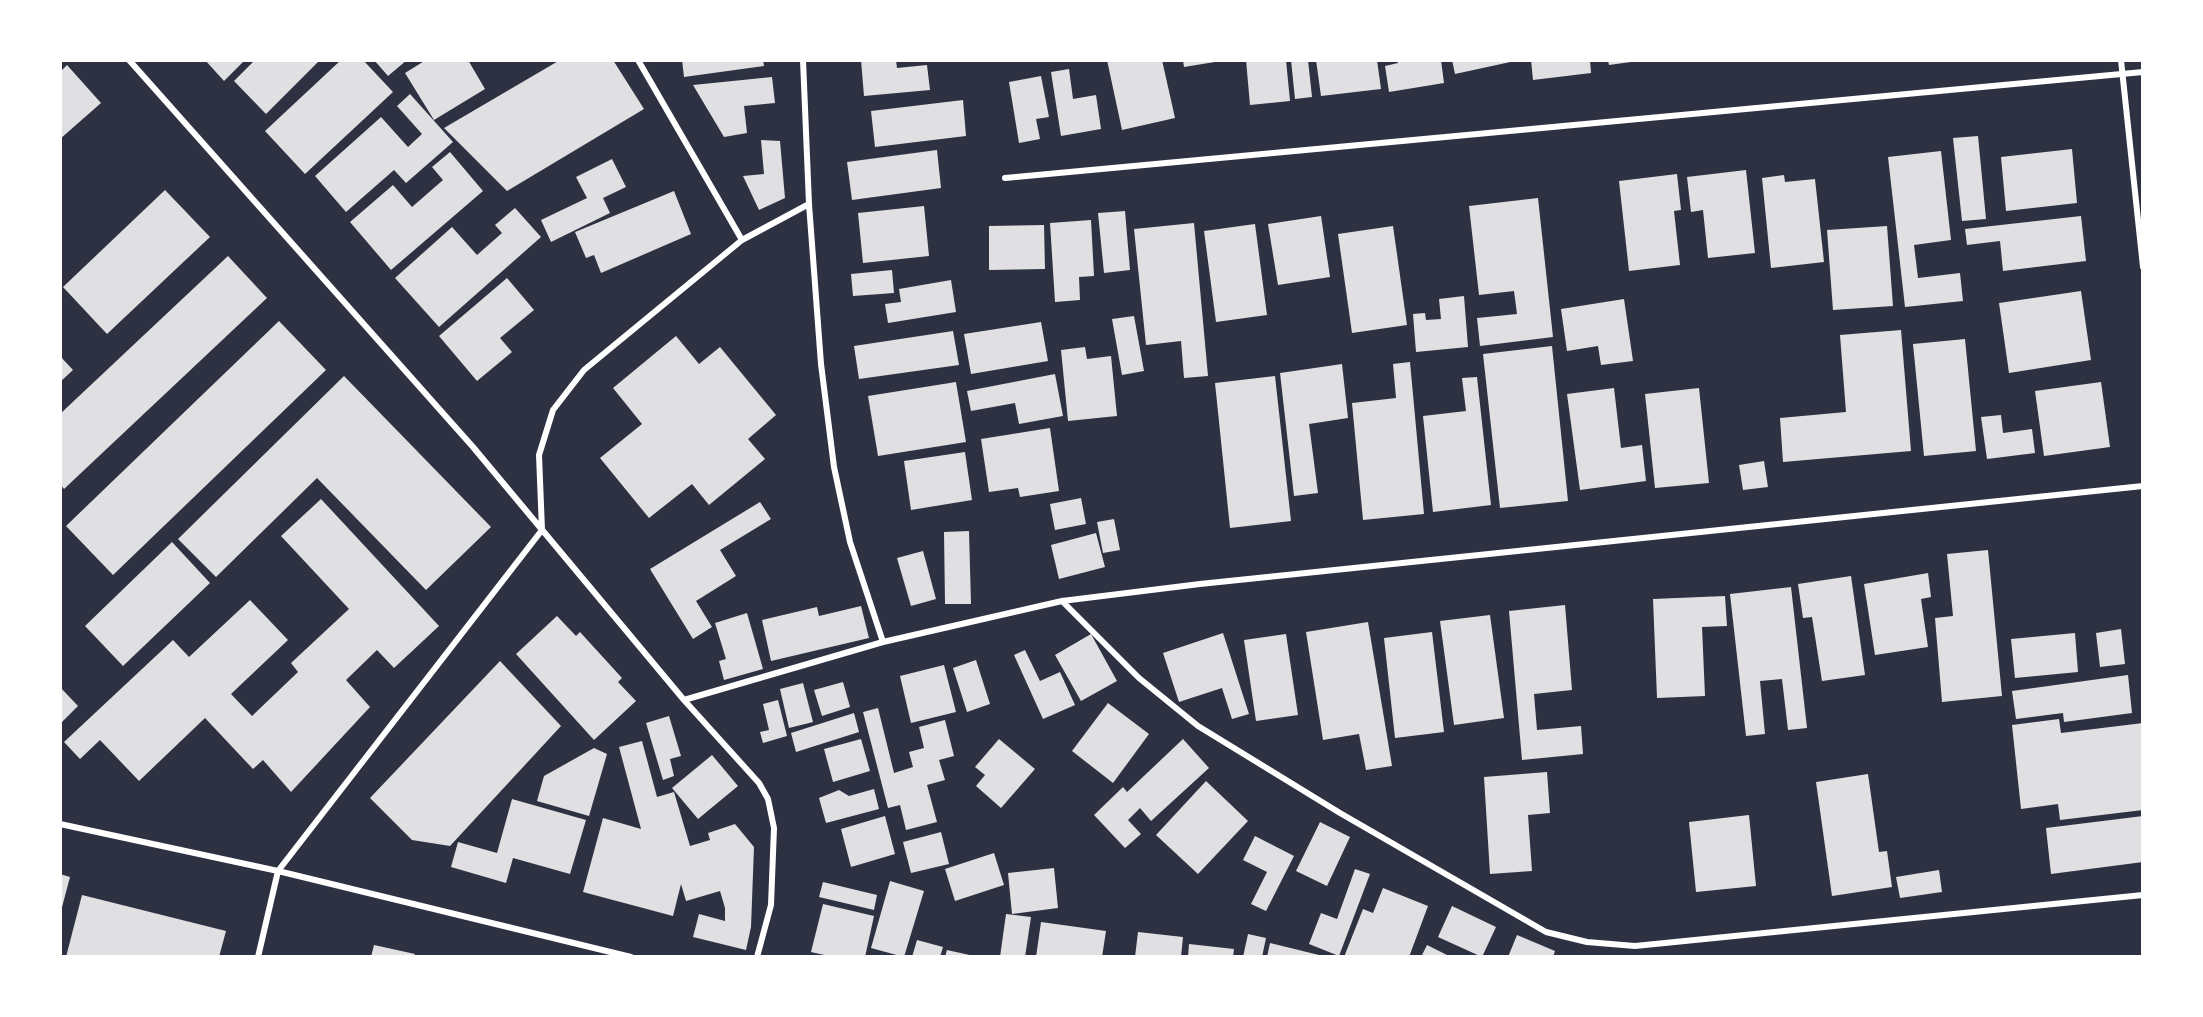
<!DOCTYPE html>
<style>
body{margin:0}
#map{position:relative;width:2203px;height:1017px;overflow:hidden;background:#2d3142;font-family:"Nunito Sans",sans-serif}
canvas{display:block}
.frame{position:absolute;inset:0;border:62px solid #fff;pointer-events:none}
</style>
<div id="map">
<canvas width="2203" height="1017"></canvas>
<div class="frame"></div>
</div>
<script>
const ctx = document.querySelector('canvas').getContext('2d');
ctx.lineJoin = 'round';
function paint(path, color) { ctx.fillStyle = color; ctx.fill(path, 'evenodd'); }
function strokePath(path, color, width, dash) { ctx.strokeStyle = color; ctx.lineWidth = width; ctx.lineCap = dash ? 'butt' : 'round'; ctx.setLineDash(dash || []); ctx.stroke(path); }
const building = new Path2D(`
 M205,60H245L224,81Z
 M255,60H320L266,114L234,81Z
 M341,60H363L393,92L305,174L265,131Z
 M374,60H407L388,76Z
 M426,60H468L485,89L434,120L405,73Z
 M560,60H613L644,109L507,191L444,128Z
 M682,60H763L764,66L684,77Z
 M861,60H896L897,68L927,65L930,90L864,96Z
 M1107,60H1162L1175,118L1122,130Z
 M1183,60H1220L1221,61L1184,67Z
 M1246,60H1286L1290,101L1250,105Z
 M1291,60H1308L1312,97L1295,99Z
 M1316,60H1377L1381,89L1321,96Z
 M1397,60H1441L1444,83L1389,92L1385,66L1398,63Z
 M1452,60H1515V61L1455,74Z
 M1531,60H1590L1591,73L1533,80Z
 M1608,60H1638V61L1609,65Z
 M67,65L101,103L60,139V72Z
 M1069,69L1073,99L1096,95L1101,129L1061,136L1051,72Z
 M1041,76L1049,117L1036,119L1040,139L1019,143L1009,82Z
 M772,77L775,103L744,106L747,133L724,137L693,85Z
 M410,94L453,142L406,183L394,170L346,212L315,176L381,117L408,147L422,134L397,106Z
 M963,100L966,136L875,147L871,111Z
 M1978,136L1986,219L1962,221L1953,138Z
 M761,140L780,141L785,198L759,210L743,176L764,174Z
 M2072,149L2077,203L2006,211L2001,157Z
 M937,150L941,188L852,200L847,162Z
 M1941,151L1951,240L1914,245L1918,278L1960,273L1963,301L1905,307L1888,157Z
 M450,152L483,191L391,270L350,222L393,185L412,207L443,180L432,167Z
 M612,159L626,187L603,198L610,213L551,242L541,220L587,198L576,177Z
 M1746,170L1755,253L1708,258L1703,210L1691,212L1687,177Z
 M1677,174L1681,210L1674,211L1680,265L1629,271L1619,181Z
 M1784,175L1785,182L1815,179L1824,262L1771,268L1762,178Z
 M165,190L210,237L107,334L63,287Z
 M674,191L691,234L601,273L594,255L586,258L575,232Z
 M1538,198L1553,337L1480,346L1477,318L1517,314L1514,291L1479,295L1469,206Z
 M924,206L929,256L863,263L858,213Z
 M515,208L541,237L439,327L395,278L452,227L477,255L502,233L495,225Z
 M1125,211L1130,270L1104,273L1098,213Z
 M1321,216L1330,277L1278,285L1268,224Z
 M2081,216L2086,261L2003,271L2000,241L1967,245L1965,229Z
 M1091,220L1094,276L1079,277L1080,300L1055,302L1050,223Z
 M1194,223L1208,376L1184,378L1181,341L1146,345L1134,229Z
 M1255,224L1267,315L1216,322L1204,231Z
 M1044,225L1045,269L989,270V226Z
 M1393,226L1407,325L1352,333L1338,234Z
 M1887,226L1893,306L1833,310L1827,230Z
 M228,256L267,298L64,489L60,484V414Z
 M892,270L894,293L853,296L851,274Z
 M507,278L534,310L500,338L512,352L477,381L439,336Z
 M951,280L956,312L888,323L885,304L901,302L899,289Z
 M2081,291L2091,360L2009,373L1999,303Z
 M1464,296L1468,347L1416,352L1413,314L1425,313L1426,320L1441,319L1439,299Z
 M1624,299L1633,361L1601,365L1598,346L1567,351L1561,309Z
 M1134,316L1144,371L1122,375L1112,319Z
 M279,321L326,370L113,575L66,526Z
 M1041,322L1048,361L971,374L964,334Z
 M1901,330L1911,451L1783,462L1780,418L1846,412L1840,335Z
 M953,331L959,365L859,379L854,346Z
 M676,336L699,364L720,347L776,415L748,439L765,459L709,505L692,484L649,518L600,458L642,424L613,388Z
 M1965,339L1976,451L1924,456L1913,344Z
 M1552,346L1568,501L1500,508L1483,354Z
 M1085,347L1087,359L1111,356L1117,416L1068,421L1061,350Z
 M60,356L73,370L60,382Z
 M1410,362L1424,514L1363,520L1352,403L1396,398L1393,364Z
 M1342,364L1348,418L1309,424L1318,493L1294,496L1280,373Z
 M1055,374L1063,416L1019,424L1015,403L971,411L967,391Z
 M344,376L491,527L426,590L317,478L216,577L178,539Z
 M1275,376L1291,521L1230,528L1215,383Z
 M1477,377L1491,505L1433,512L1423,416L1466,411L1462,378Z
 M956,382L966,442L878,456L868,396Z
 M2101,382L2110,447L2044,456L2035,391Z
 M1614,388L1621,448L1642,445L1646,481L1580,490L1567,394Z
 M1699,388L1709,483L1655,488L1645,394Z
 M2001,415L2003,433L2032,429L2035,453L1987,459L1981,417Z
 M1050,428L1059,491L1020,497L1018,488L989,492L981,439Z
 M965,452L972,500L911,510L904,461Z
 M1764,461L1768,487L1743,490L1739,465Z
 M1081,498L1086,524L1055,530L1050,504Z
 M321,499L439,626L394,668L377,650L346,680L370,707L291,792L263,760L253,769L205,718L139,781L100,740L80,759L64,742L173,640L189,657L250,600L288,640L231,694L252,716L298,672L291,663L349,609L281,536Z
 M760,502L771,519L720,550L736,576L696,601L712,627L693,639L650,569Z
 M1114,519L1120,550L1103,553L1097,522Z
 M969,531L971,604H945L944,532Z
 M1096,533L1105,567L1059,579L1051,545Z
 M172,542L210,583L123,666L85,626Z
 M1988,550L2002,696L1942,702L1935,618L1953,616L1947,554Z
 M923,551L936,599L911,606L897,558Z
 M1928,573L1931,597L1921,599L1928,647L1875,655L1864,584Z
 M1851,576L1865,675L1822,681L1812,617L1803,618L1798,584Z
 M1791,587L1807,728L1788,730L1782,679L1760,681L1765,734L1746,736L1730,594Z
 M1725,596L1727,626L1702,627L1705,696L1657,698L1653,599Z
 M1565,605L1572,690L1534,694L1537,730L1581,726L1583,754L1522,760L1509,611Z
 M861,606L869,638L771,661L762,620L817,607L819,616Z
 M747,613L763,669L724,680L719,661L726,659L715,623Z
 M1490,615L1504,718L1454,725L1440,621Z
 M557,616L576,636L580,632L622,678L618,682L636,701L594,740L516,654Z
 M1368,622L1392,766L1366,770L1359,734L1323,740L1306,632Z
 M2121,629L2125,664L2100,667L2096,633Z
 M1432,632L1444,732L1395,738L1384,638Z
 M1223,633L1249,714L1232,719L1222,688L1179,702L1163,653Z
 M2075,633L2078,672L2015,678L2011,639Z
 M1091,634L1117,681L1081,701L1055,655Z
 M1286,634L1298,715L1256,721L1244,640Z
 M1025,650L1040,681L1060,672L1075,705L1043,719L1014,655Z
 M976,660L990,704L967,712L953,668Z
 M500,661L561,726L450,846L412,840L370,798Z
 M944,665L956,712L911,723L900,676Z
 M2128,675L2132,713L2064,722L2063,713L2016,719L2012,691Z
 M843,682L850,707L822,716L814,690Z
 M803,683L813,722L789,728L780,689Z
 M60,687L78,706L60,724Z
 M778,700L787,736L763,743L760,732L769,730L763,704Z
 M1108,703L1149,734L1113,783L1072,751Z
 M878,708L894,773L913,767L909,752L924,748L919,727L945,720L954,756L939,760L945,780L927,785L937,822L906,830L900,805L888,808L863,712Z
 M854,713L859,732L796,752L791,733Z
 M669,716L681,756L670,759L674,776L663,780L646,723Z
 M2059,719L2061,733L2143,723V810L2060,820L2058,804L2021,809L2012,725Z
 M861,739L870,771L833,782L824,749Z
 M999,739L1035,769L1001,808L976,786L985,775L975,767Z
 M1183,739L1209,768L1151,821L1140,808L1128,820L1141,834L1125,848L1094,815L1123,787L1127,792Z
 M642,741L657,797L674,792L690,846L710,840L708,833L735,824L754,847L751,927L746,950L693,937L699,914L725,921V908L720,891L686,901L681,884L673,916L583,892L603,818L641,829L619,747Z
 M594,748L607,754L589,816L537,801L544,776Z
 M712,755L738,786L698,819L672,788Z
 M1547,772L1550,813L1528,815L1532,871L1490,874L1484,777Z
 M1868,774L1879,852L1887,851L1892,887L1832,896L1816,782Z
 M1206,781L1248,821L1198,874L1156,835Z
 M874,789L879,809L826,823L819,798L839,790L849,796Z
 M512,799L586,820L570,874L513,858L506,883L451,867L458,842L497,853Z
 M1749,815L1756,886L1696,892L1689,822Z
 M885,816L895,854L851,867L841,829Z
 M2143,816V862L2051,874L2046,828Z
 M1320,822L1350,837L1327,886L1296,871Z
 M941,832L949,864L911,873L903,842Z
 M1255,836L1294,856L1266,911L1251,904L1267,872L1243,860Z
 M994,853L1004,885L955,901L945,869Z
 M1054,868L1058,908L1012,914L1008,873Z
 M1355,869L1370,874L1339,956L1309,944L1321,913L1337,919Z
 M1939,870L1942,892L1900,898L1896,877Z
 M60,874L70,877L61,911H60Z
 M890,881L924,891L904,957L871,948Z
 M823,882L877,895L874,910L819,897Z
 M1383,888L1428,906L1409,957H1344L1363,909L1373,913Z
 M82,895L226,931L219,957H66Z
 M823,904L874,916L865,957H833L811,952Z
 M1452,906L1496,927L1482,957L1438,937Z
 M1006,914L1031,917L1025,957H1000Z
 M1041,922L1106,931L1102,957H1036Z
 M1138,932L1183,937L1181,957H1135Z
 M1248,934L1266,938L1262,957H1243Z
 M1517,935L1555,951L1553,957H1508Z
 M917,940L943,947L940,957H912Z
 M1270,943L1319,955V957H1267Z
 M1189,944L1234,949L1233,957H1188Z
 M374,945L415,954L414,957H371Z
 M1427,945L1451,957H1421Z
 M947,950L974,956V957H945Z`);
const minor = new Path2D(`
 M129,60L473,447L684,700L759,783L768,799L774,828L771,905L757,957
 M638,60L742,240
 M803,60L809,204L821,364L834,467L850,542L883,642
 M2121,60L2143,267
 M1005,178L2143,72
 M1062,601L1139,678L1198,726L1340,813L1546,932L1587,942L1635,946L2143,895
 M684,700L883,642L1062,601L1200,584L2143,486
 M60,824L278,871L631,957
 M258,957L278,871L542,530L539,455L553,410L584,370L742,240L809,204`);
paint(building, '#e0e0e3');
strokePath(minor, '#fff', 6);
</script>
